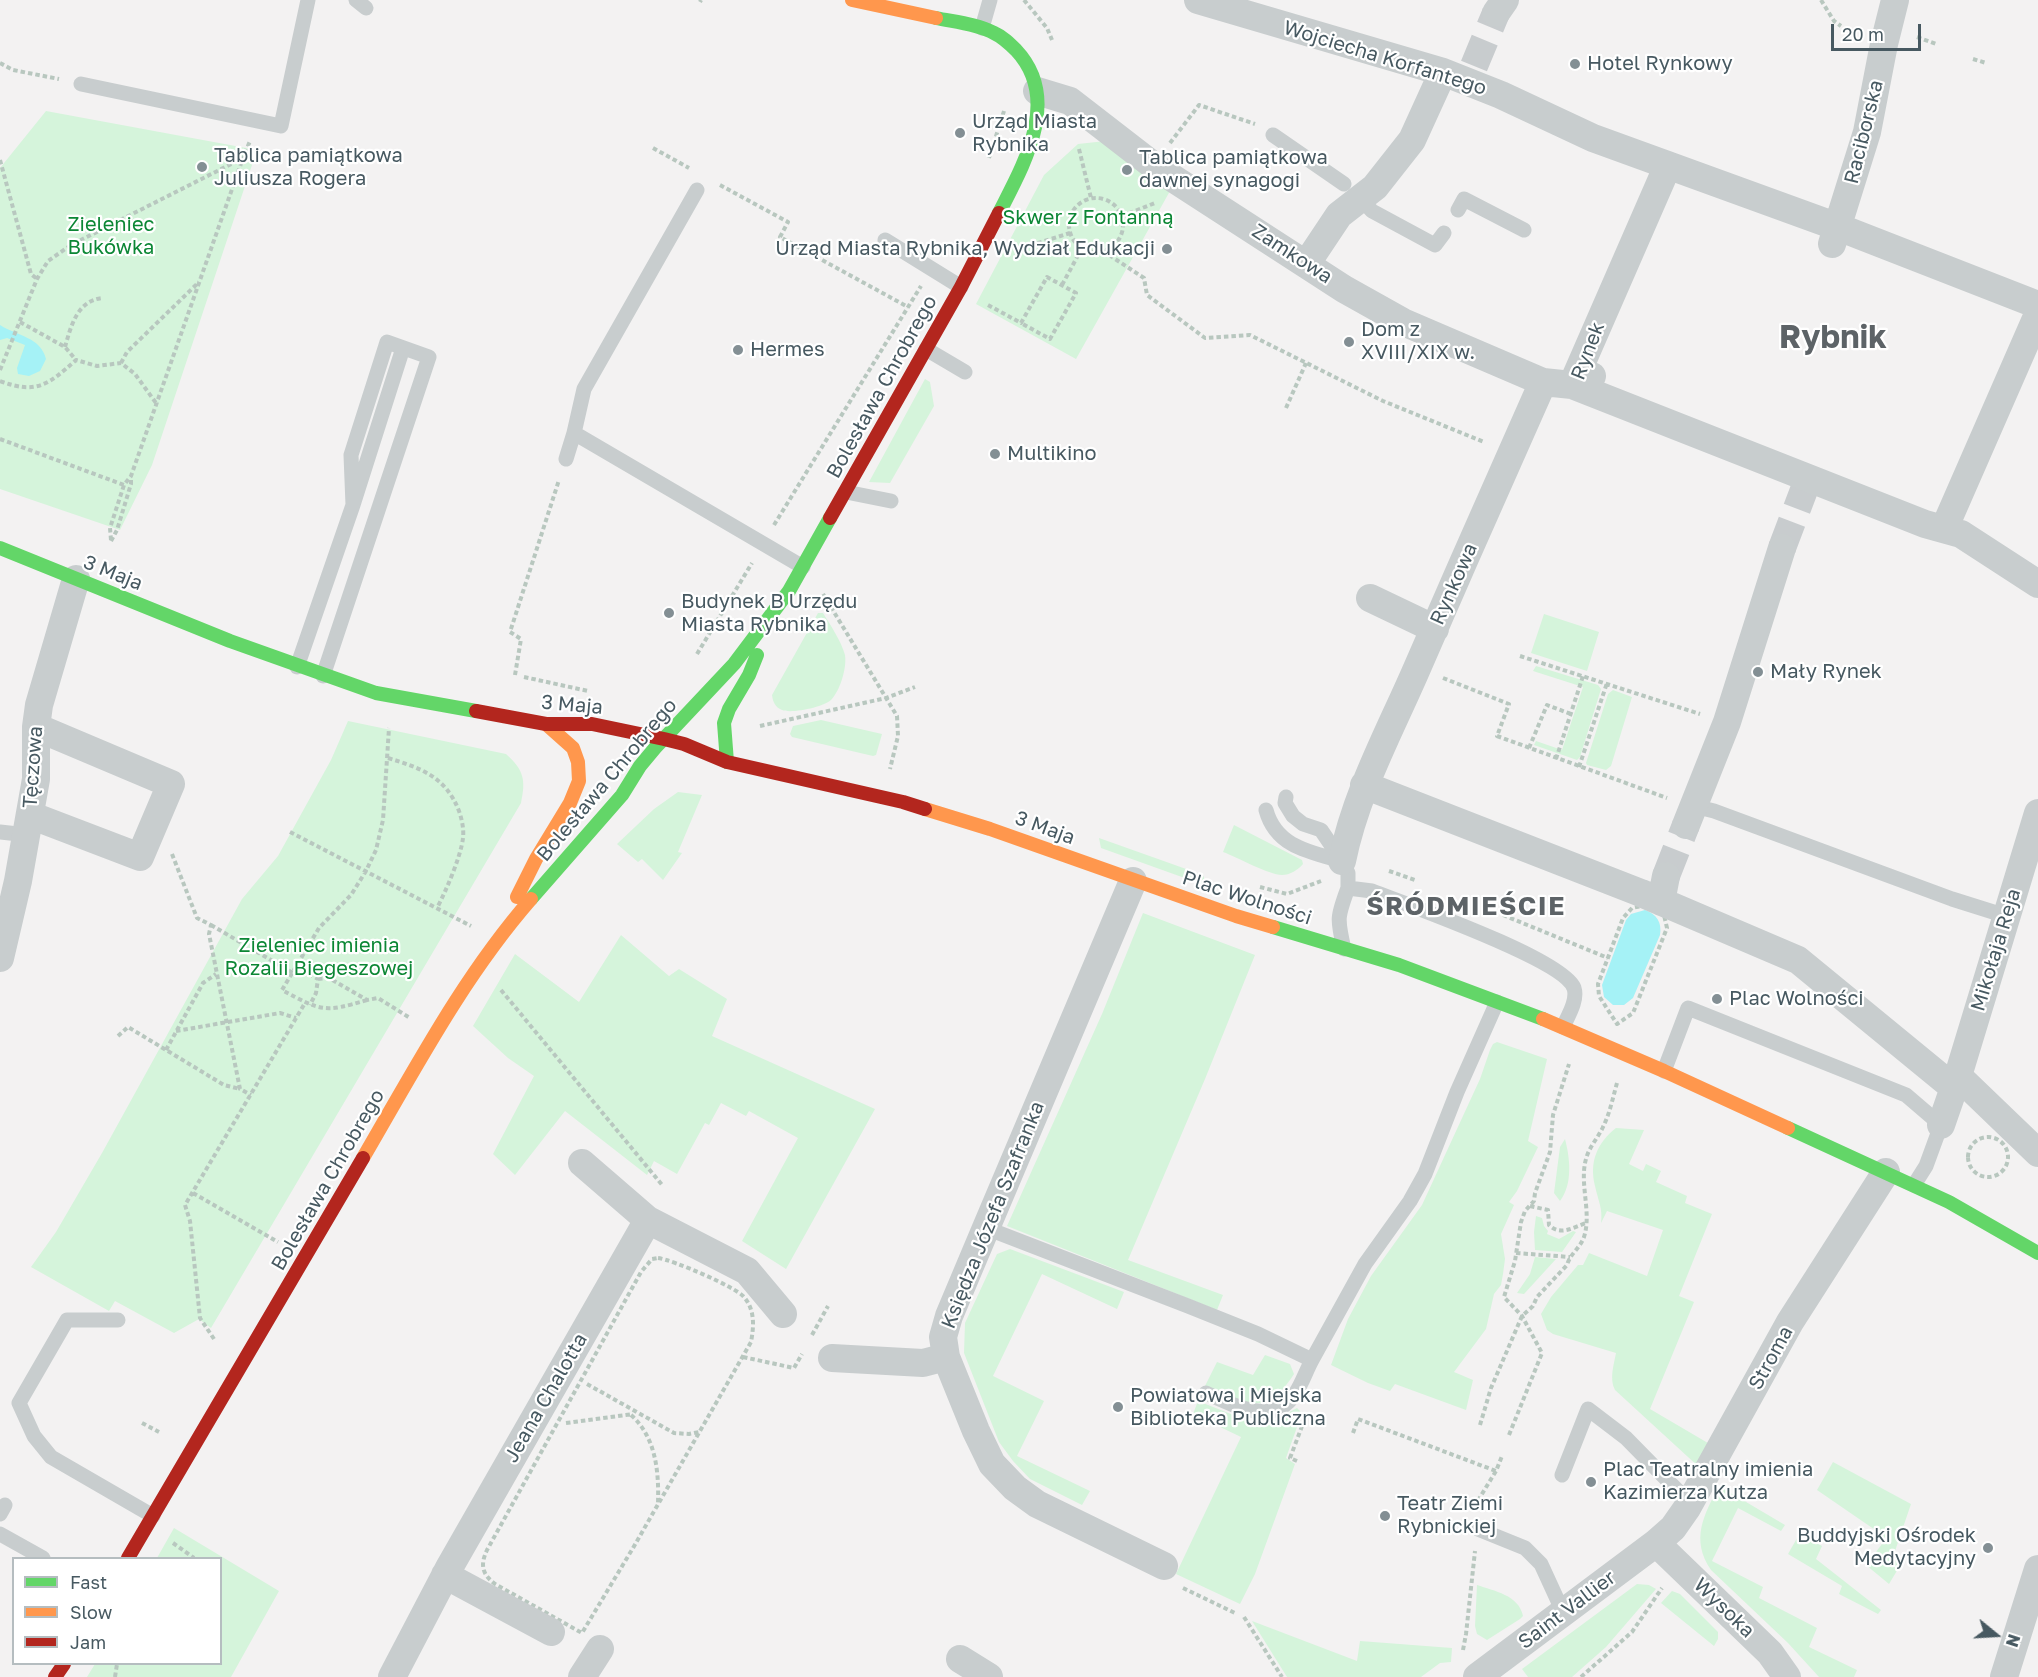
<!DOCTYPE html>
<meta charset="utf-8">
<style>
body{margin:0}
#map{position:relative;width:2038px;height:1677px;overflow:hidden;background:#f3f2f2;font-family:"Golos Text",sans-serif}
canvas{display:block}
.legend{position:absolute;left:12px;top:1557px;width:210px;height:108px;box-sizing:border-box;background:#fff;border:2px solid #b5bdc0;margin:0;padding:8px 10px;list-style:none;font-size:18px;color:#475961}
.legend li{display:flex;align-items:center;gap:12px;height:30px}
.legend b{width:30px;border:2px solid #b5bdc0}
.north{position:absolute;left:1966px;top:1605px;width:60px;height:60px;-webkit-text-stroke:4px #fff;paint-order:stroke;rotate:108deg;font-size:16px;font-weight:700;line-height:24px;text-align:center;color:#475961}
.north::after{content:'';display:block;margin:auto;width:21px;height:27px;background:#475961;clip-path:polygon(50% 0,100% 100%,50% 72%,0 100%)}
.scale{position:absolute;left:1831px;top:24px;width:90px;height:27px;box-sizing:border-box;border:3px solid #475961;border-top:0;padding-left:8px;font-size:18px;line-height:21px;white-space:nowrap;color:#475961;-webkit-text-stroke:4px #fff;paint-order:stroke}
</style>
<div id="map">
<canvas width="2038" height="1677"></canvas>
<ul class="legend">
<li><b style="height:8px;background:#63d668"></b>Fast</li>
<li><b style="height:8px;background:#ff974d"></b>Slow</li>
<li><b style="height:8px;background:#b3261e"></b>Jam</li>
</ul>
<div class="north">N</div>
<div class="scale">20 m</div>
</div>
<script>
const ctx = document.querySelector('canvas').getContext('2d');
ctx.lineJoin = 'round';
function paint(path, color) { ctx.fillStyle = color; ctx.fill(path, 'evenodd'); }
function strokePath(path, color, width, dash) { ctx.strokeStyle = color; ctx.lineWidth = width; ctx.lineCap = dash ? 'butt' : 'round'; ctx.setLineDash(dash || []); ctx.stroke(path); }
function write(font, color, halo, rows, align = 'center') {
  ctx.font = font + ' "Golos Text",sans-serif'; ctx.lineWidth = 4.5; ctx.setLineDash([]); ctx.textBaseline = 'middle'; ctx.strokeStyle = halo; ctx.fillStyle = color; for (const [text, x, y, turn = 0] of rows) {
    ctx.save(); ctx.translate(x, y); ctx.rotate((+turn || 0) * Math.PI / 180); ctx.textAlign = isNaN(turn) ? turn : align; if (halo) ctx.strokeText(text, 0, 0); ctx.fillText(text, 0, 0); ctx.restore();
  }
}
const green = new Path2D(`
 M46,111L257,150L152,465L120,530L0,489V168Z
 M1115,140L1170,191L1076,359L976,304L1044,175L1078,144Z
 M925,379L930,382L934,406L890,483L869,482Z
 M818,613H823C831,626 841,641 845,655C847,668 840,691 831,700C824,707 791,714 782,710C775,707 773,702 772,695Z
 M1544,614L1599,632L1587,671L1531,653Z
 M1536,666L1598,685L1601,689L1580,757L1577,760L1534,745L1536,741L1562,750L1583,687L1533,671Z
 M1613,690L1632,697L1611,766L1606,770L1587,765L1586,763L1608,694Z
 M821,720L882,734L876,755L873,756L792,737L790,734L793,726Z
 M348,721L506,754C524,770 526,780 521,803L211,1328L199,1319L174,1333L115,1301L109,1311L31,1267L56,1232L102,1153L242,899L278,856L331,760Z
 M678,792L702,795L678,852L682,853L663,880L642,859L638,862L617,844L654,809Z
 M1234,825L1302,860L1303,864C1298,870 1290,875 1282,875C1269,875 1237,857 1223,852Z
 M1099,838L1203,875L1207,886L1101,848Z
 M1143,913L1255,955L1205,1079L1128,1260L1223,1295L1217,1310L1007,1226L1102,1014Z
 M621,935L669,976L679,969L727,999L712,1036L875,1109L786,1269L742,1241L798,1138L749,1111L746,1116L721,1103L709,1125L705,1123L677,1174L654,1161L647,1175L565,1111L515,1175L493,1154L534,1076L508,1058L473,1026L515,954L579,1002Z
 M1497,1042L1547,1059L1528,1141L1538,1147L1517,1191L1509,1202L1514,1205L1501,1234L1505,1259L1503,1274L1501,1285L1494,1294L1486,1329L1454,1372L1473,1380L1466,1410L1395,1384L1390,1391L1368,1383L1331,1365L1348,1319L1371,1276L1422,1205L1480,1079L1490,1050L1493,1044Z
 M1616,1128L1644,1130L1629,1164L1643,1171L1646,1164L1661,1171L1656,1182L1687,1196L1685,1203L1712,1214L1679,1296L1694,1302L1650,1409L1713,1446L1700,1468L1615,1390C1609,1379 1614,1364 1616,1353L1553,1334L1547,1330L1541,1314L1551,1297L1578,1265H1583L1589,1253L1647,1276L1663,1230L1607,1211L1601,1223C1603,1209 1598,1200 1595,1186C1589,1162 1597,1143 1616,1128Z
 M1565,1139C1570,1158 1573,1184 1560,1201L1554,1193L1560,1147Z
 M1536,1216L1542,1218L1544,1226L1548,1231L1547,1234L1559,1239L1573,1231L1576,1232L1562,1252L1535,1250L1534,1232Z
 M1010,1249L1124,1292L1117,1309L1042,1274L993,1376L1044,1401L1017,1456L1090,1491L1082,1505L1030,1479L1013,1461L999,1442L964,1353L965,1323L997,1254Z
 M1535,1257L1556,1259L1524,1294L1517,1293L1530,1274Z
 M1265,1355L1290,1364L1294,1374C1265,1419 1246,1403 1205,1386L1217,1362L1253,1375Z
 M1198,1401L1251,1422L1269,1423L1297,1408L1302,1413L1286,1458L1295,1464L1255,1574L1240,1604L1176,1574L1241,1437L1193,1414Z
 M1833,1462L1911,1504L1894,1554L1904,1559L1889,1584L1866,1565L1885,1540L1881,1534L1817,1490Z
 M1719,1486L1785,1525L1781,1531L1738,1508L1712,1561L1763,1587L1759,1598L1817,1628L1809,1647L1857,1670L1854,1677H1819L1788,1643L1711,1570C1690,1539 1704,1515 1719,1486Z
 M174,1528L279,1591L231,1677H87L95,1664H220V1558H157Z
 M1800,1533L1822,1546L1816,1559L1881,1610L1878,1614L1839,1594L1842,1586L1788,1554Z
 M1637,1584L1649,1585L1656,1589L1606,1647L1572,1677H1528L1522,1669Z
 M1477,1585C1494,1591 1519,1595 1523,1616L1520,1619L1487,1640L1477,1634L1475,1626Z
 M1672,1591L1680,1594L1718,1632V1639L1714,1646L1661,1603Z
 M1252,1621L1357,1661L1360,1641L1452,1648L1451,1662L1440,1663L1421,1677H1287Z`);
const water = new Path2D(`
 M0,325C17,336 41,337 46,359L40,371L29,376L18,374L17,368L25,345L7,338L0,340Z
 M1645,910C1657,914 1662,923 1660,935L1633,998L1624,1005H1613L1604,997L1602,985L1626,920L1631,914Z`);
const streetTunnel = new Path2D(`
 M1474,66L1496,13
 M1782,548L1804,490
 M1666,876L1686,825`);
const path = new Path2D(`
 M1024,0L1047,28L1052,40
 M1821,0L1834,21L1841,26
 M700,2L701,0
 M1917,37L1936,44
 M1973,59L1986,63
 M0,63L13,70L59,79
 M1170,143L1199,105L1255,124
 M653,148L689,168
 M1079,149L1091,198
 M989,158L1004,111
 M0,160L31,274L37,279
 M720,185L788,222L780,237L908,307
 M1069 225a27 27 0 1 1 54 0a27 27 0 1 1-54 0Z
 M1122,216L1155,203
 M1016,250L1070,233
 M1103,251L1144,278L1147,295L1205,338L1250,335L1383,401L1484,442
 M1062,285L1082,248
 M988,305L1021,323L1047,277L1076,293L1050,339L1021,323
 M20,322L65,347L76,360
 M65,347C71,326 77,301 102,298
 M121,363L127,352L199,282
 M0,370L37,279L48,261L71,245L243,158L250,141
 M0,381C37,395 49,384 76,360L97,366L121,363L135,374L156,403
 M1286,408L1306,363
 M0,439L124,485L131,476L243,158
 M774,525L921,286
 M111,540L110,528L124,485
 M111,541L117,530L131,484V477
 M823,594L897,716L898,736L890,769
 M697,654L752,563
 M1520,656L1700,714
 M515,675L521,639L510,632L559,480
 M524,677L588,691
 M1443,678L1509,704L1497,736L1667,798
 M760,726L886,698L915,687
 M1529,748L1547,705L1571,714
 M388,758C421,768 446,777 459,811C462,820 464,829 463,838C461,856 446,891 437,908
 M1556,759L1583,676
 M1579,767L1607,683
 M290,832L471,926
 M172,854L197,918L211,925L209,934L240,1089L251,1095
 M1389,871L1415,880
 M1260,887L1287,894L1321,881
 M1661,902L1667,928L1633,1013L1617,1024L1599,996L1598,984L1623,918L1632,908Z
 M1503,915L1608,958
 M211,925L293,973
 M296,966L318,979L316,993L310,1005
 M318,979L329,978L367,1000L378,998L410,1018
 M501,990L663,1186
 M367,1000C324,1013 321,1011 282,990L319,928L351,895L366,871L376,850L383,820L389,728
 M176,1031L280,1013L296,1018
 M118,1036L128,1027L224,1085L240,1089
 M166,1050L203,983L216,974
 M1968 1157a20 20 0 1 1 40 0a20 20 0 1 1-40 0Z
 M193,1193L278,1242
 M1530,1206L1548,1210L1549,1225C1560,1236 1572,1228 1586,1223
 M1516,1253L1570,1257
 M658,1258C673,1260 736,1287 744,1297C755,1310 754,1326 751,1342L633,1548L582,1633L495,1584C482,1574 480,1565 487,1550L641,1272L652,1259Z
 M812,1335L828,1306
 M214,1339L200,1318L190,1221L185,1205L305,1003
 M743,1357L794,1368L802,1354
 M587,1384L674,1433L689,1434L699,1432
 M631,1415C656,1437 659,1472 658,1503
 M142,1423L159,1432
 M566,1423L633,1414
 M1480,1425L1491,1388L1522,1316L1533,1306L1537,1297L1567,1265C1570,1254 1580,1248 1584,1237C1592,1212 1579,1184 1586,1159C1589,1147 1598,1138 1603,1127C1610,1113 1613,1097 1617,1083
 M1353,1433L1358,1419L1496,1471
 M1509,1435L1542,1353L1522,1316L1504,1297L1515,1261L1521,1222L1525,1211L1534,1201L1535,1193L1550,1152L1553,1115L1569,1064
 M1297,1461L1290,1458L1304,1421
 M1474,1507L1496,1471L1502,1456
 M173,1543L194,1558
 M1183,1588L1235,1613
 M1244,1617L1282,1677
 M1463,1650L1466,1634L1475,1551
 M115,1677L117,1664
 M1581,1677L1632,1632L1662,1588`);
const lane = new Path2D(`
 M356,0L366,8
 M982,28L990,0
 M81,84L281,126L308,0
 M1273,135L1344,184
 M1361,199L1372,211L1435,245L1444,233
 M1458,210L1464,199L1524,230
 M885,240L961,287
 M926,349L965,372
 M574,433L803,567
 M566,459L574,433L584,389L697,190
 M846,492L891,501
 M297,667L353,505L403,348
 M323,676L429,357L387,342L351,455L353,505
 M1286,797L1285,803L1293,816L1303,824L1321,830L1342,861L1348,873V888
 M1694,806L1714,811L1952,899L2006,916
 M1266,810C1276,847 1310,852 1342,861
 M0,832L27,835
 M1344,949C1337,919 1337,917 1348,888L1372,891C1408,905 1563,959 1574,988C1578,1000 1568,1016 1563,1027
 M1664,1071L1688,1008L1906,1095L1941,1125L1926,1166L1914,1185
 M986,1228L1188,1306L1258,1334L1312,1360L1365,1264L1410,1201L1425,1174L1457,1092L1497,1002
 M118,1320H67L19,1403L34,1436L51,1457L153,1516
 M1206,1393C1233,1405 1273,1427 1295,1394C1302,1384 1306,1371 1312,1360
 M1562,1475L1588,1409L1626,1438L1679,1492L1687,1508
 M0,1514L5,1505
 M1478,1529L1525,1548L1541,1564L1563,1612
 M0,1534L43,1558`);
const street = new Path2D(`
 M1198,0L1443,72L1501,95L1593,138L1838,227L2038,305
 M1496,13L1505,0
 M1037,91L1070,101L1154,166L1344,289L1403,322L1543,382L1572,385L1592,376
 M1832,244L1867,132L1884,44L1895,0
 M1307,263L1339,215L1375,187L1412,140L1443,72
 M1572,385L1925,524L1961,534L2038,584
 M1572,385L1668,165
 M1944,529L2038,314
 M1370,598L1435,629
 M1364,785L1641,893L1798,960L1954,1088
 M30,815L140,857L171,784L36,727
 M1686,825L1727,722L1782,548
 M1342,861C1356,792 1390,731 1418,666C1459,571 1501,477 1543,382
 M1133,881L986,1228L949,1316L943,1337L946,1357L976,1431L992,1464L1015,1488L1037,1504L1164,1566
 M1661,902L1666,876
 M0,958L18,881L36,779V727L39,705L76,579
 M1958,1076L2038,1153
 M1941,1125L1958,1076L2038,813
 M582,1163L648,1220
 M832,1358L923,1363L946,1357
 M1656,1543L1770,1653L1787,1677
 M445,1575L551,1632
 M960,1659L989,1677
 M392,1677L449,1568L648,1220L747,1271L783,1314
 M582,1677L600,1649
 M1477,1677L1656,1543L1673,1528L1687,1508L1790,1322L1886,1172
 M2004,1677L2038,1569`);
const fast = new Path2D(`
 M936,18C955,22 977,24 994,33C1003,37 1009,43 1016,50C1062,99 1024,164 999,213
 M0,548L230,641L376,693L476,711
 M727,762L724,723L729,709L749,675L757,655
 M531,899L622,795L640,766L655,748L734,664L789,591L830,518
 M1273,927L1399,965L1543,1019
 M1788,1128L1949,1202L2038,1253`);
const slow = new Path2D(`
 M852,0L936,18
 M925,809L990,829L1236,916L1273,927
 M517,897L536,859L570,803L579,781L578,762L573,748L546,724
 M1543,1019L1664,1071L1788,1128
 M363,1158C415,1069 463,977 531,899`);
const jam = new Path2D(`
 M830,518L961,287L999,213
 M476,711L546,724H592L664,739L684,744L727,762L903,802L925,809
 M128,1558L363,1158
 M55,1677L64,1664`);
const markers = [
 [1575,64,6,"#838f94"],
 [960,133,6,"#838f94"],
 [202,167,6,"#838f94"],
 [1127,170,6,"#838f94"],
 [1167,249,6,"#838f94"],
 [1349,342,6,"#838f94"],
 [738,350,6,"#838f94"],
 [995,454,6,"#838f94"],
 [669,613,6,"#838f94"],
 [1758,672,6,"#838f94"],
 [1717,999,6,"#838f94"],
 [1118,1407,6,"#838f94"],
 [1591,1482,6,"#838f94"],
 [1385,1516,6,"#838f94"],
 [1988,1548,6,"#838f94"]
];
const streetNames = [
 ["Wojciecha Korfantego",1385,58,17],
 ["Raciborska",1864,132,-76],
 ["Zamkowa",1292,254,33],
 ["Rynek",1588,351,-69],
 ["Bolesława Chrobrego",882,387,-61],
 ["3 Maja",113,573,22],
 ["Rynkowa",1454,584,-66],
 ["3 Maja",572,705,5],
 ["Tęczowa",33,767,-86],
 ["Bolesława Chrobrego",607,780,-50],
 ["3 Maja",1045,828,20],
 ["Plac Wolności",1247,898,18],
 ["Mikołaja Reja",1996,950,-73],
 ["Bolesława Chrobrego",328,1180,-60],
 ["Księdza Józefa Szafranka",993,1215,-68],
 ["Stroma",1771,1358,-61],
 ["Jeana Chalotta",546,1398,-60],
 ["Wysoka",1724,1608,44],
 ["Saint Vallier",1567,1610,-37]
];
const poiNames = [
 ["Hotel Rynkowy",1587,64],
 ["Urząd Miasta",972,122],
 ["Rybnika",972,145],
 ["Tablica pamiątkowa",214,156],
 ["Juliusza Rogera",214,179],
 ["Tablica pamiątkowa",1139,158],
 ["dawnej synagogi",1139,181],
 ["Urząd Miasta Rybnika, Wydział Edukacji",1155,249,"right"],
 ["Dom z",1361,330],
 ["XVIII/XIX w.",1361,353],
 ["Hermes",750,350],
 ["Multikino",1007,454],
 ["Budynek B Urzędu",681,602],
 ["Miasta Rybnika",681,625],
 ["Mały Rynek",1770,672],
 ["Plac Wolności",1729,999],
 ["Powiatowa i Miejska",1130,1396],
 ["Biblioteka Publiczna",1130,1419],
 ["Plac Teatralny imienia",1603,1470],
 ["Kazimierza Kutza",1603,1493],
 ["Teatr Ziemi",1397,1504],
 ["Rybnickiej",1397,1527],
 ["Buddyjski Ośrodek",1976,1536,"right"],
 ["Medytacyjny",1976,1559,"right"]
];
const parkNames = [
 ["Skwer z Fontanną",1088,218],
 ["Zieleniec",111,225],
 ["Bukówka",111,248],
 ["Zieleniec imienia",319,946],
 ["Rozalii Biegeszowej",319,969]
];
const districtNames = [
 ["ŚRÓDMIEŚCIE",1466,907]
];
const townNames = [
 ["Rybnik",1833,338]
];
paint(green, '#d5f4db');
paint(water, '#a5f2f6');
strokePath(streetTunnel, '#c8ccce', 28, [28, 14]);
strokePath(path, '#b8c7bf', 4, [4.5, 3]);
strokePath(lane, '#c8cdce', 15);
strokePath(street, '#c8cdce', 28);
strokePath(fast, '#63d668', 14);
strokePath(slow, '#ff974d', 14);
strokePath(jam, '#b3261e', 14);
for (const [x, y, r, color] of markers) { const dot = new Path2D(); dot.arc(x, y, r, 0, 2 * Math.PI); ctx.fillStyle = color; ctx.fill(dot); strokePath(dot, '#fff', 2); }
write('20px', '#475961', '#fff', streetNames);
write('20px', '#475961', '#fff', poiNames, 'left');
write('20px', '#0c8735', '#fff', parkNames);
ctx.letterSpacing = '1.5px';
write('bold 26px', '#5d6367', '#fff', districtNames);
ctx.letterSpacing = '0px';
write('bold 32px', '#5d6367', '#fff', townNames);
</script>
